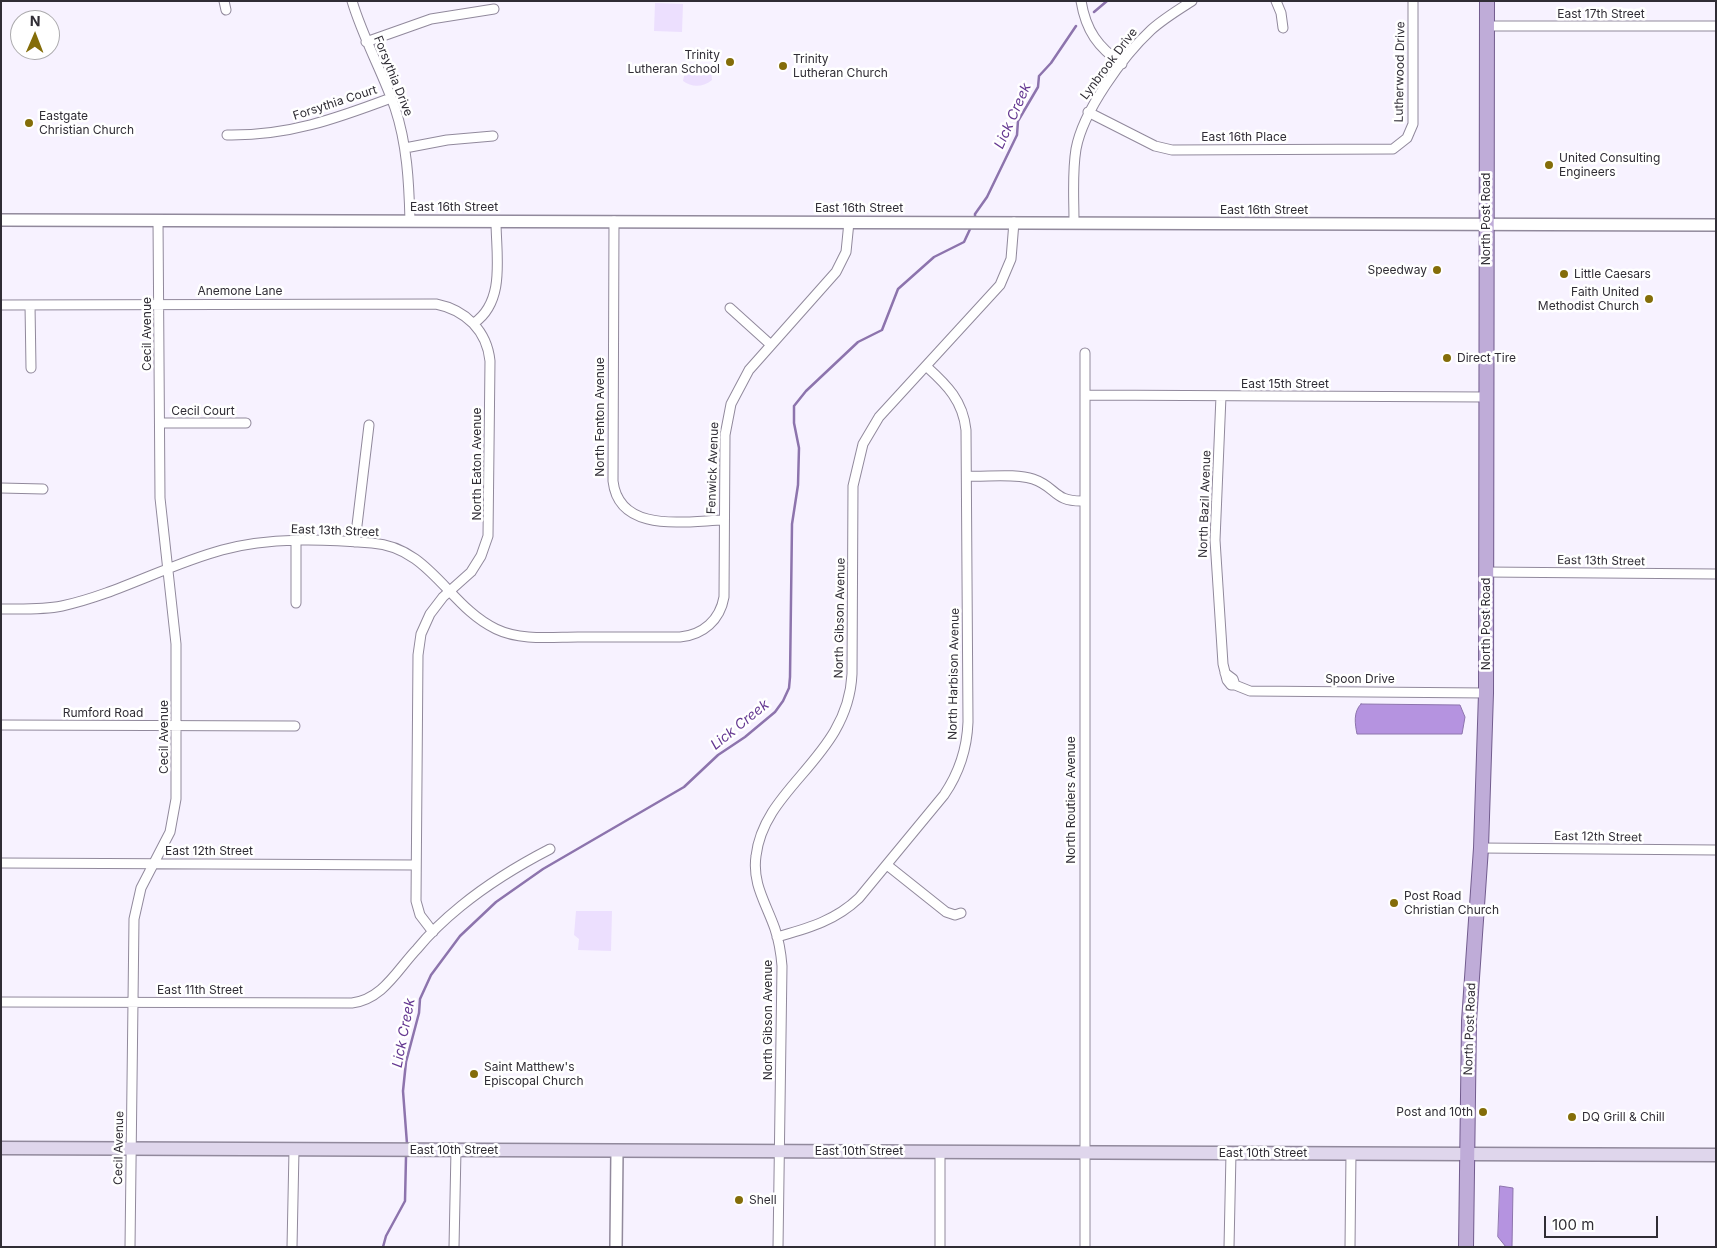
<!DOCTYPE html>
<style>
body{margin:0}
#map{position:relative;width:1717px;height:1248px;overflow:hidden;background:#f7f2ff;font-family:Inter,sans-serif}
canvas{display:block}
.frame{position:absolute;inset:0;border:2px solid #302d35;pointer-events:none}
.north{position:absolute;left:10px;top:10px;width:50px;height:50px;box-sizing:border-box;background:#fff;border:1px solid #acabae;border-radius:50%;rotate:1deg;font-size:14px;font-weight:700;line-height:20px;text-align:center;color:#302d35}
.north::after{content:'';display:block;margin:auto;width:18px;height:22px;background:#846d09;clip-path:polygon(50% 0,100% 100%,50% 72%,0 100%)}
.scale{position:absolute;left:1544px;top:1216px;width:114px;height:22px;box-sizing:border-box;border:2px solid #302d35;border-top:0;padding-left:6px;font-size:15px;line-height:18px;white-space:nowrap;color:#302d35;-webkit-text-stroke:4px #fff;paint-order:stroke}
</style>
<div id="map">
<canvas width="1717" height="1248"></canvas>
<div class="frame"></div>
<div class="north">N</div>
<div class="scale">100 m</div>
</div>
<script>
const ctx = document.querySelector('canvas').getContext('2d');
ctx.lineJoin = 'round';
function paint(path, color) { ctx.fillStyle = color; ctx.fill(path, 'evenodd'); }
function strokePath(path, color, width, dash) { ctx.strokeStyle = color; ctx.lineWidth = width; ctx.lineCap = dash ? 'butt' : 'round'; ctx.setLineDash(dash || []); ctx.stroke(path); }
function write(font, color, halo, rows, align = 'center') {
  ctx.font = font + ' Inter,sans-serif'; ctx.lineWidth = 5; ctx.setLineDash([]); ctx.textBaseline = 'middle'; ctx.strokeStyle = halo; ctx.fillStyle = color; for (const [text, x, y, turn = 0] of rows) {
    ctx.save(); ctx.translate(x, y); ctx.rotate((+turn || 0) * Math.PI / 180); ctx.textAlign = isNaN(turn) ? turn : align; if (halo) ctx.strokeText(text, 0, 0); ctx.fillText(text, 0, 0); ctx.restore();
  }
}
const green = new Path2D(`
 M655,3L683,4L682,32L654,31Z
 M690,67L711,70L712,80C704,87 692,88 683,81L685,71Z
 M576,911H612L611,951L578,950L579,939L574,935Z`);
const water = new Path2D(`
 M1361,704L1460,705L1465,717L1462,734H1357C1355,724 1353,712 1361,704Z
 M1500,1186L1513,1188L1512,1247H1506L1498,1237Z`);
const stream = new Path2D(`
 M1094,12L1107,1
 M975,219V214L987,197L1017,135L1018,121L1038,87L1039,76L1051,63L1076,26
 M407,1144L403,1091L406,1062L419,1013L420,999L431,975L460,936L496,902L543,869L684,787L718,755L745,737L775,712L783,701L789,688L790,677L792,524L798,485L799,448L794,423V406L806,391L858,342L882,330L898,289L934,257L964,242L971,227
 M383,1247L386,1236L405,1201L406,1157`);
const minor = new Path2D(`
 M224,1L226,10
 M352,1C363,38 382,71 395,108C407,144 409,182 410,221
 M1081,1C1086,31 1098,47 1122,64
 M1276,1L1281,13L1283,28
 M1487,26H1716
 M366,42L431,19L494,9
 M1088,112L1155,146L1172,150L1393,149L1407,138L1413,124V1
 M227,135C288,136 335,119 391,98
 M405,148L447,140L493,136
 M614,221L613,481C619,534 686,521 724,520
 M1074,222C1074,198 1072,173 1076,149C1083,111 1123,56 1151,30C1163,19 1178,10 1192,1
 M1,305L436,304C466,310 487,331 490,361L488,536L481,556L471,572L443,597L430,614L421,634L418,655L416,901L420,915L433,932
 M30,305L31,368
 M730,308L771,345
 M474,323C506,301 496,255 496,221
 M1085,395L1486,397
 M1221,396L1215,540L1223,664L1227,680L1231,685H1235L1233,679L1225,673
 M160,423H246
 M967,476C986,477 1016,473 1033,479C1057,487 1053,502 1084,501
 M1,488L43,489
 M355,542L369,425
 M1486,572L1716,574
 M296,603V542
 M1,609C21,609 42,610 62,606C117,594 167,565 222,550C269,537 324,539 372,543C430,547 449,607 496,629C521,641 552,637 578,637C612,637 646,637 680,637C703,635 720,620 724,597L725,435L731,404L749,370L836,272L846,252L849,222
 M1235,685L1250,691L1486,693
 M1,725L295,726
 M1481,848L1716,850
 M1,863L416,865
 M887,865L946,912L955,915L961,913
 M777,937C808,928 835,921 859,898L944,795C959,773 967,749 968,722L966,430C963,401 947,385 927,367
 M1,1002L352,1003C383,999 397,970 417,949C430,933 445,919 461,906C488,884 519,865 550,849
 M130,1247L134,919L141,888L170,832L176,799V644L160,498L158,220
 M292,1247L294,1150
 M454,1247L456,1150
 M778,1247L782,966C781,953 779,941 775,929C766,903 752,884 756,856C764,786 848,758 852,674L853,486L863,444L879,417L1000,285L1011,259L1014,222
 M940,1247V1152
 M1085,1247V353
 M1229,1247L1231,1153
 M1350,1247L1351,1153`);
const tertiary = new Path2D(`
 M1,220L1716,225
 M616,1247L617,1151`);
const secondary = new Path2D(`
 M1,1148L1716,1155`);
const primary = new Path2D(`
 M1466,1247L1469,1021L1481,848L1486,693L1487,1`);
const markers = [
 [730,62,5,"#846d09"],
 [783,66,5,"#846d09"],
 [29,123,5,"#846d09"],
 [1549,165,5,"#846d09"],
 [1437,270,5,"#846d09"],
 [1564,274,5,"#846d09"],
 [1649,299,5,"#846d09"],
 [1447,358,5,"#846d09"],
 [1394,903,5,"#846d09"],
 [474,1074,5,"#846d09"],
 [1483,1112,5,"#846d09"],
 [1572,1117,5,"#846d09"],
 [739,1200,5,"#846d09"]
];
const streetNames = [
 ["East 17th Street",1601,14],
 ["Lynbrook Drive",1109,64,-53],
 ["Lutherwood Drive",1400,72,-89],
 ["Forsythia Drive",393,76,68],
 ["Forsythia Court",335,103,-18],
 ["East 16th Place",1244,137],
 ["East 16th Street",454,207],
 ["East 16th Street",859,208],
 ["East 16th Street",1264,210],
 ["North Post Road",1486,219,-90],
 ["Anemone Lane",240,291],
 ["Cecil Avenue",147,334,-90],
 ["East 15th Street",1285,384],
 ["Cecil Court",203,411],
 ["North Fenton Avenue",600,417,-90],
 ["North Eaton Avenue",477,464,-90],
 ["Fenwick Avenue",713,468,-88],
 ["North Bazil Avenue",1205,504,-88],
 ["East 13th Street",335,531,2],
 ["East 13th Street",1601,561,1],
 ["North Gibson Avenue",840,618,-89],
 ["North Post Road",1486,624,-90],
 ["North Harbison Avenue",954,674,-89],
 ["Spoon Drive",1360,679],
 ["Rumford Road",103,713],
 ["Cecil Avenue",164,737,-90],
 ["North Routiers Avenue",1071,800,-90],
 ["East 12th Street",1598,837,1],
 ["East 12th Street",209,851],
 ["East 11th Street",200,990],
 ["North Gibson Avenue",768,1020,-90],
 ["North Post Road",1470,1029,-88],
 ["Cecil Avenue",119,1148,-89],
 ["East 10th Street",454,1150],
 ["East 10th Street",859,1151],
 ["East 10th Street",1263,1153]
];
const poiNames = [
 ["Trinity",720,55,"right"],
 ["Lutheran School",720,69,"right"],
 ["Trinity",793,59],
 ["Lutheran Church",793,73],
 ["Eastgate",39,116],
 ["Christian Church",39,130],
 ["United Consulting",1559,158],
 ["Engineers",1559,172],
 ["Speedway",1427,270,"right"],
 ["Little Caesars",1574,274],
 ["Faith United",1639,292,"right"],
 ["Methodist Church",1639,306,"right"],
 ["Direct Tire",1457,358],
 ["Post Road",1404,896],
 ["Christian Church",1404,910],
 ["Saint Matthew's",484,1067],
 ["Episcopal Church",484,1081],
 ["Post and 10th",1473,1112,"right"],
 ["DQ Grill & Chill",1582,1117],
 ["Shell",749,1200]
];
const waterNames = [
 ["Lick Creek",1013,116,-66],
 ["Lick Creek",740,725,-39],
 ["Lick Creek",404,1033,-79]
];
paint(green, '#ecdffe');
paint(water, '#b593e0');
strokePath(water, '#8d74ad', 1);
strokePath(stream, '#8d74ad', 2.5);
strokePath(minor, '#91899c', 11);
strokePath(tertiary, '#91899c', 14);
strokePath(secondary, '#91899c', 15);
strokePath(primary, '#725c8e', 16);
strokePath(minor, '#fff', 9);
strokePath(tertiary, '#fff', 11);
strokePath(secondary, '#dfd6ec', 12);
strokePath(primary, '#bfacd8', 14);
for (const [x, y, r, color] of markers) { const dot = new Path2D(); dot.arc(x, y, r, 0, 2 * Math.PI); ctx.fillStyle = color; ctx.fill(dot); strokePath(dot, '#fff', 2); }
write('12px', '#302d35', '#fff', streetNames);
write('12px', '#302d35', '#fff', poiNames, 'left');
write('italic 14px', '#643791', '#fff', waterNames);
</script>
